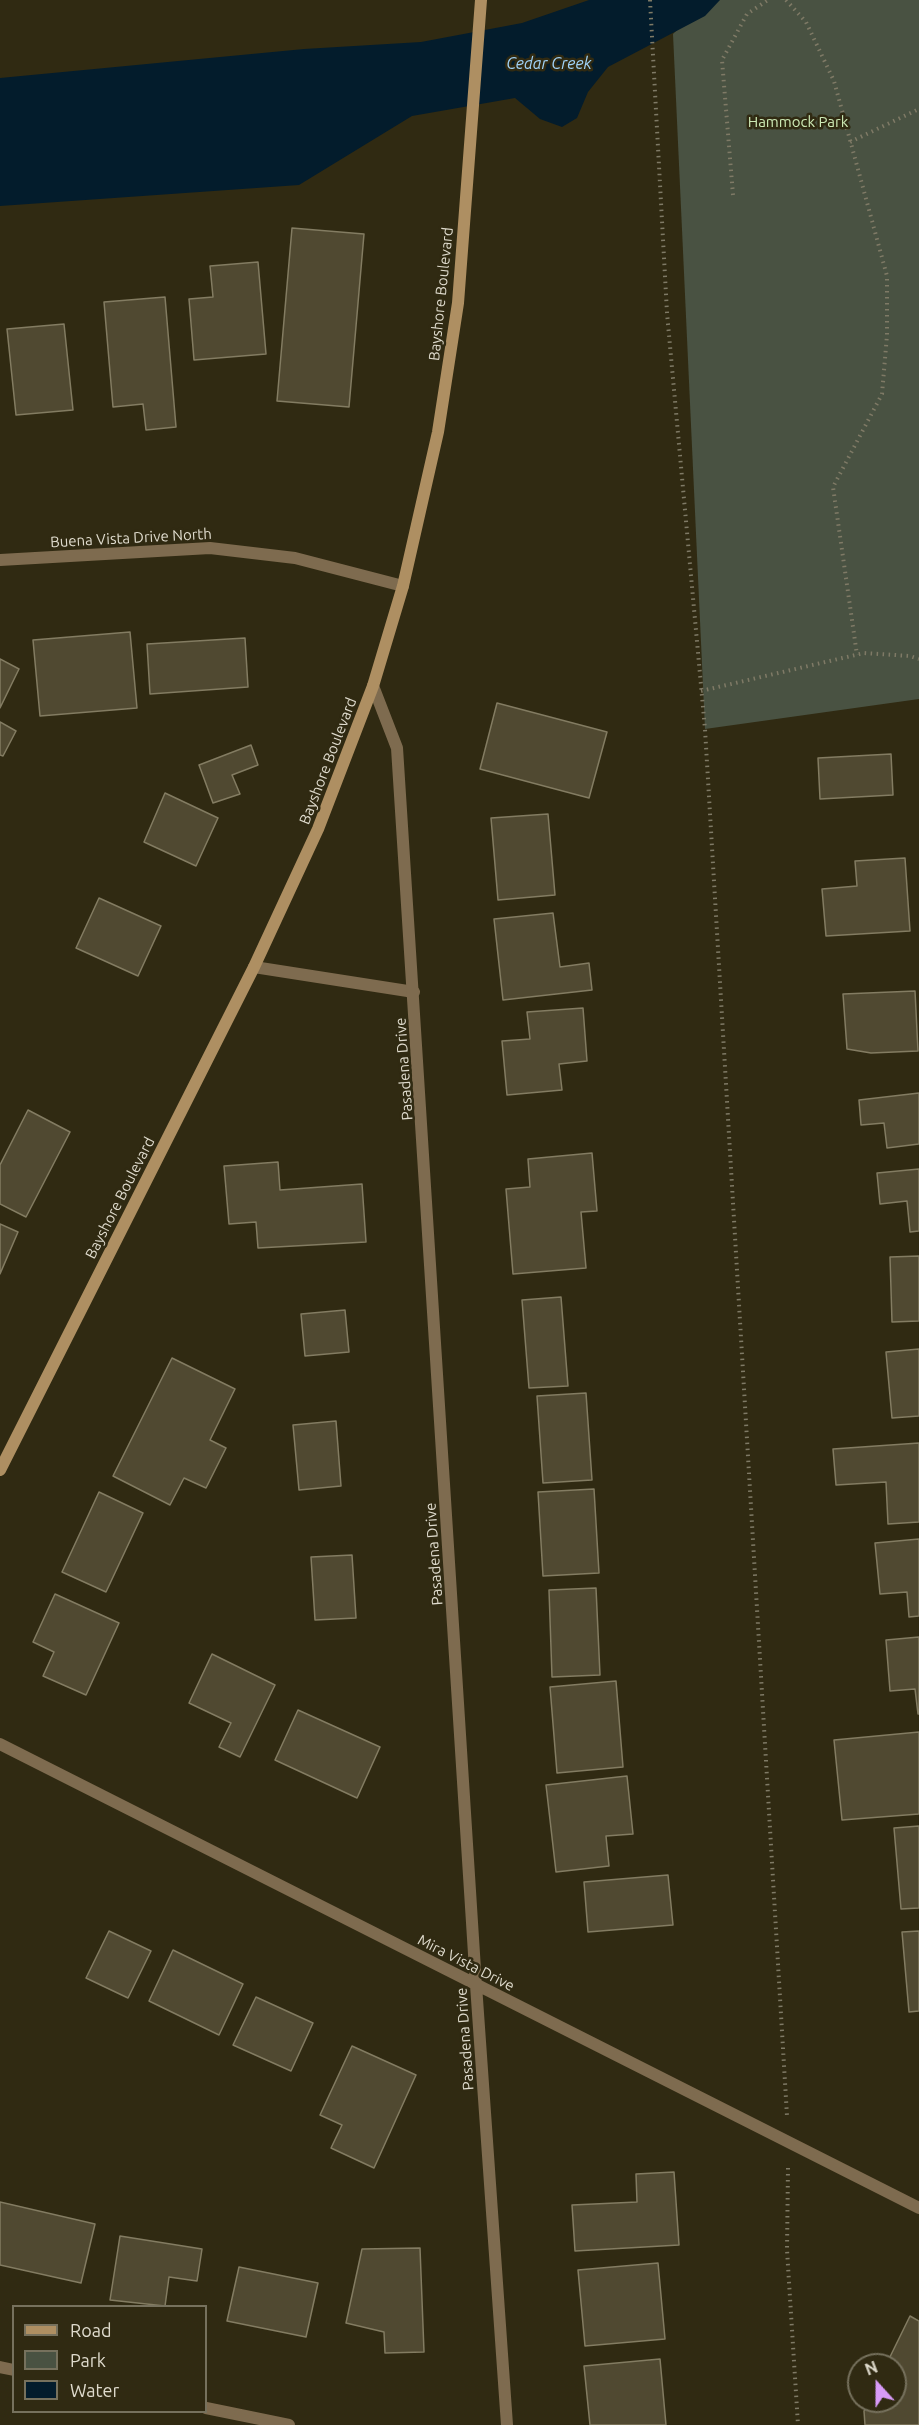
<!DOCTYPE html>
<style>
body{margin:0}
#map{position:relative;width:919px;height:2425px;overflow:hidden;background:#302a12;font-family:Ubuntu,sans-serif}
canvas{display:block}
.legend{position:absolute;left:12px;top:2305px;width:195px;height:108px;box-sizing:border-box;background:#302a12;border:2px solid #76715d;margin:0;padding:8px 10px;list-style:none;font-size:18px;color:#dfdbcd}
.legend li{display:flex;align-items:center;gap:12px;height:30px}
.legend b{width:30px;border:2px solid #76715d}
.north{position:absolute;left:847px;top:2353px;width:60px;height:60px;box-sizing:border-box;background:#302a12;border:2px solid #76715d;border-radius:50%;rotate:339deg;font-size:16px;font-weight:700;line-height:24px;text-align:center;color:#dfdbcd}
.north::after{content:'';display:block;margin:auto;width:21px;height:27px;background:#d89af8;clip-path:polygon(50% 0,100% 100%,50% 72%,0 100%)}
</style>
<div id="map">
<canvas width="919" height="2425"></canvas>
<ul class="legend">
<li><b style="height:8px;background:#ae8f62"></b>Road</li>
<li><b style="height:16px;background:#495242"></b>Park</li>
<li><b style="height:16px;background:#031c2c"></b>Water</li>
</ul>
<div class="north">N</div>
</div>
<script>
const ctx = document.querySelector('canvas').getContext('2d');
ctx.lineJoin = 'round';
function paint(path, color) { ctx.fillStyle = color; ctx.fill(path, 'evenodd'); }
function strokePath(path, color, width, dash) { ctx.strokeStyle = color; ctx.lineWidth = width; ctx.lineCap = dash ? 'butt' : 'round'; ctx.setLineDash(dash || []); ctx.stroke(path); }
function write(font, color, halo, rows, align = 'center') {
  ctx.font = font + ' Ubuntu,sans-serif'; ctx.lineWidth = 5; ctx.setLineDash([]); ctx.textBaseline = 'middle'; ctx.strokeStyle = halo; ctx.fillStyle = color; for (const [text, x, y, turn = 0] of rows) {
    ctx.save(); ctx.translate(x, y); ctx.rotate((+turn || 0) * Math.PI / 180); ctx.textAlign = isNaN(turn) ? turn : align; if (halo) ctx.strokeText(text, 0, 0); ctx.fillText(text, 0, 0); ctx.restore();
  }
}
const green = new Path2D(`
 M708,0H919V699L705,729L673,34Z`);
const water = new Path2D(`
 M589,0H720L705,16L608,67L588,92L577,118L562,127L540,119L515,98L412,116L299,185L0,206V78L304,49L421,42L522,23Z`);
const building = new Path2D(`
 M292,228L364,234L349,407L277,401Z
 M258,262L266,354L194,360L189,299L213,297L210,266Z
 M165,297L176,427L146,430L143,404L113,407L104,302Z
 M64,324L73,410L16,415L7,329Z
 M130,632L137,708L40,716L33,640Z
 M245,638L248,687L150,694L147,644Z
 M0,659L19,669L0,708Z
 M497,703L607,732L589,798L480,769Z
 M0,722L16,731L3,756L0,755Z
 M251,745L258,765L232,775L240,794L213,803L199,765Z
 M891,754L893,795L820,799L818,758Z
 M165,793L218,818L196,866L144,842Z
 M548,814L555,895L498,900L491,818Z
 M905,858L910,931L826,936L822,889L857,886L855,861Z
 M99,898L161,926L138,976L76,948Z
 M553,913L560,967L589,963L592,990L503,1000L494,919Z
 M915,991L918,1051L871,1053L847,1049L843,994Z
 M583,1008L587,1061L559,1064L562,1090L507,1095L502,1041L530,1039L527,1012Z
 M919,1093V1144L887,1148L884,1123L861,1125L859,1100Z
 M28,1110L70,1132L26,1217L0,1204V1165Z
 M592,1153L597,1211L581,1212L586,1268L513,1274L506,1189L530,1187L528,1159Z
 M278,1162L280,1190L362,1184L366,1242L258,1248L256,1222L229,1224L224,1166Z
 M919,1169V1231L910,1232L907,1201L880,1204L877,1173Z
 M0,1224L18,1232L0,1274Z
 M919,1256V1321L892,1322L890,1257Z
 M561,1297L568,1386L529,1388L522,1300Z
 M345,1310L349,1352L305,1356L301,1314Z
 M919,1349V1416L892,1418L886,1352Z
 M172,1358L235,1389L210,1440L226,1448L206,1488L184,1478L170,1505L113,1476Z
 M586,1393L592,1480L543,1483L537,1396Z
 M336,1421L341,1486L299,1490L293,1425Z
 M919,1443V1522L888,1524L886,1482L836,1485L833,1449Z
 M594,1489L599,1573L543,1576L538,1492Z
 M99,1492L143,1513L106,1592L62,1572Z
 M919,1539V1616L909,1617L907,1592L880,1594L875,1543Z
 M352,1555L356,1618L315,1620L311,1557Z
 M596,1588L600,1675L552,1677L549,1590Z
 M55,1594L119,1623L86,1695L43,1676L54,1652L33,1642Z
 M919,1637V1714H918L915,1689L890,1691L886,1640Z
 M212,1654L275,1685L240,1757L219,1747L231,1723L189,1703Z
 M616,1681L623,1767L557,1773L550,1687Z
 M298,1710L380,1747L357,1798L275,1760Z
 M919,1732V1814L842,1820L834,1740Z
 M627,1776L633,1834L606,1836L609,1866L556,1872L546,1785Z
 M919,1826V1908L901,1909L894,1828Z
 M668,1875L673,1925L588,1932L584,1882Z
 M109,1931L151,1951L128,1998L86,1978Z
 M919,1931V2011L909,2012L902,1932Z
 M173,1950L243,1984L219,2035L149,2001Z
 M256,1997L313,2023L291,2071L233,2045Z
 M352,2046L416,2075L374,2168L331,2148L342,2125L320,2115Z
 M674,2172L679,2245L575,2251L572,2205L637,2202L636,2174Z
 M0,2202L95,2224L81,2283L0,2265Z
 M120,2236L202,2249L197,2281L169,2277L165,2306L110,2300Z
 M420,2248L424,2352L385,2353L384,2332L346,2323L362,2249Z
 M658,2263L665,2339L585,2346L578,2270Z
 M239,2267L318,2283L306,2337L227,2321Z
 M910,2316L919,2321V2425H865L864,2411L869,2401H895V2365H886Z
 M660,2359L666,2425H590L584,2366Z`);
const path = new Path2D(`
 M650,0L667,313L705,729L787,2116
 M786,0L806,22L834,81L887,276V335L882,394L833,487L857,655
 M850,142L919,109
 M733,195L722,60L747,14L768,0
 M701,691L864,653L910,656L919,659
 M788,2168L787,2250L798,2425`);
const lane = new Path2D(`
 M254,967L414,992`);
const street = new Path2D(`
 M0,560L210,548L295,558L403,586
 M373,686L397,748L476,1985L507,2425
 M0,1744L919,2208
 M0,2367L14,2370
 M206,2408L289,2425`);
const secondary = new Path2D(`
 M0,1470L254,967L318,829L373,686L403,586L438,432L458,303L481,0`);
const parkNames = [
 ["Hammock Park",798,122]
];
const streetNames = [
 ["Bayshore Boulevard",441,294,-84],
 ["Buena Vista Drive North",131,538,-3],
 ["Bayshore Boulevard",328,761,-69],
 ["Pasadena Drive",404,1069,-94],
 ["Bayshore Boulevard",120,1198,-63],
 ["Pasadena Drive",434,1554,-94],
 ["Mira Vista Drive",466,1963,27],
 ["Pasadena Drive",465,2039,-94]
];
const waterNames = [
 ["Cedar Creek",549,64]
];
paint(green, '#495242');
paint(water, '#031c2c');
paint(building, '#504931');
strokePath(building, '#837c62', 1.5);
strokePath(path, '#7f7a66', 4, [1.5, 4.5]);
strokePath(lane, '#7e6b4f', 12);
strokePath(street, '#7e6b4f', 12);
strokePath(secondary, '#ae8f62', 12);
write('15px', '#cce9b5', '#302a12', parkNames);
write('15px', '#dfdbcd', '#302a12', streetNames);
write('italic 16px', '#a0d3f9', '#302a12', waterNames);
</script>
